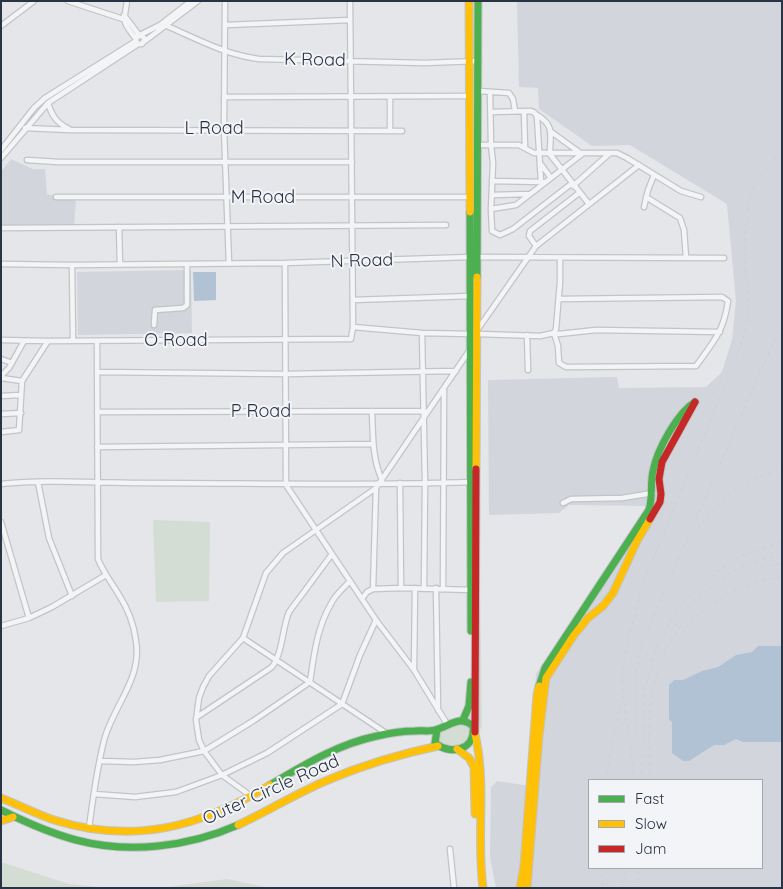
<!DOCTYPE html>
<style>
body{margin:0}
#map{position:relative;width:783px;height:889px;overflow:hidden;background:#e4e6e9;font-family:Quicksand,sans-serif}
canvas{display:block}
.frame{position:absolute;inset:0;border:2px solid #293344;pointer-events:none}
.legend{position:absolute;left:588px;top:779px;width:175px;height:90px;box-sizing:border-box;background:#f2f4f8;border:1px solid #a2a7b0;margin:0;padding:6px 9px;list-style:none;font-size:15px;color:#293344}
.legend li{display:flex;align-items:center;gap:10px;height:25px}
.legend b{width:25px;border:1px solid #a2a7b0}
</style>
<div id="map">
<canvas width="783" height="889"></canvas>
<div class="frame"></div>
<ul class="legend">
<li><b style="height:6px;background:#4caf50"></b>Fast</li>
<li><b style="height:6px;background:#ffc107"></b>Slow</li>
<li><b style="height:6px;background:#c62828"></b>Jam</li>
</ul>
</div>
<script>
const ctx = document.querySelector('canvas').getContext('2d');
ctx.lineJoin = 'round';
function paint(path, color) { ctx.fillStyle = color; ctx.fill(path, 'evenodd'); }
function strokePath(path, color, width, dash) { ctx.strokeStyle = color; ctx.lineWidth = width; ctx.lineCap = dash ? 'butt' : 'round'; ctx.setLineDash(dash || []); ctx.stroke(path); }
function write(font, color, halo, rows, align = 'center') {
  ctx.font = font + ' Quicksand,sans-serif'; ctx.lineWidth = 4; ctx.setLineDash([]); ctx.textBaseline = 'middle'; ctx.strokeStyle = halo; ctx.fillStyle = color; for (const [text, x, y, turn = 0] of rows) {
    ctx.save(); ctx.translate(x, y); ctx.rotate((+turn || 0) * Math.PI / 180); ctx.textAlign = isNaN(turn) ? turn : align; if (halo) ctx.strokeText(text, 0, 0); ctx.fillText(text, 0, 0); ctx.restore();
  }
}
const built = new Path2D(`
 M517,1H782V888H496L490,857L491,787L497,781L530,786L536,674L650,506L569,505L559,513L489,515L488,380L617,377L619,388L706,387L722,372L732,340L736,301L727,204L630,145L592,146L539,109L538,88L519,87ZM589,780H762V868H589Z
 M11,159L33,169H45L47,194L76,201L74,226L1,228V172Z
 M191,270L192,333L78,335L77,272Z`);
const green = new Path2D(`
 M476,263L482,733L479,723L472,720L470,724L473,736C463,745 448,751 437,742V733L465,721L475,711Z
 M153,520L210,522L209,601L156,602Z
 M1,862L69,884L110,888H1Z
 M227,879L270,888H162Z`);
const water = new Path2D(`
 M193,272H216V300L194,301Z
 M758,646H782V742H743L736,739L724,745H714L689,761H683L672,753V722L669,719V685L674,680H683L702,671L718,667L736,655L752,652Z`);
const street = new Path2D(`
 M68,1L123,19
 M127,1C124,23 121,20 136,39
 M225,1L224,129L229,264
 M124,15L139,35
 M226,25L350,20
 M1,26L34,1
 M167,26C197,39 226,55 259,59L424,63L479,61
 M140,35L160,25L191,1
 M145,41L198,1
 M478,91L509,93L513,99L515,111
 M490,92L491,145L493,163L491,209L492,231L500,235L513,229L571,184
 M224,97L469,96
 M48,103C52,116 57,123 69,129
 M524,111L525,147
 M491,112L531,111L535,113L537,117L541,182
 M537,115C555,126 550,134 550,153
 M25,128L70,130L402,131
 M390,130V97
 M550,131L579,152
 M477,145H519L534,153H617L627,158L681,191L701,197
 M1,150L34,108L45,98L136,41L137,36H142L145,39L142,44H138L136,41
 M549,153L589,204
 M1,158L48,103L138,44
 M27,160L58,162H352
 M540,163L551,178
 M492,181L543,182
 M573,186L610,153
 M492,195L530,194
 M56,197H469
 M646,197L680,218L684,230L686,258
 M644,207L648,190L654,175
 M491,209L516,205L582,154
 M119,227L120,265
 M1,228L446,225
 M536,246L529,236L530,231L579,193
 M285,263L286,485L376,620L414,670L447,724
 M1,264L72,265L285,263L470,257L724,258
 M72,265L73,341
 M559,299L722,297L728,301C724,331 714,341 696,366L566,367L559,363L558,346L554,333L559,334L596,330L720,332
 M353,300L471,296
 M154,325L155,310L183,308L187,305V264
 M353,327L422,333L470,334
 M478,329L536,246L639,165
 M422,333L425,483L424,589
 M478,334L540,336L554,333L556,329L560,282V258
 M527,335L528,370
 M1,340L48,341L351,339L353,327L350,1
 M1,359L12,363
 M97,372L286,374L456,371
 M1,376L9,368L24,341
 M1,378L22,381
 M1,396L20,395
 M372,411C373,435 372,458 382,480
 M97,412L424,411
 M1,414L21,413
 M1,432L19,430L22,381L48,341
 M97,447L373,444
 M38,482L49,538L72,596
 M400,483L401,588
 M1,484C47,479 95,483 141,483C251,483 361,486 471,482
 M563,503L571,499L622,498L653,493
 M1,522L29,618
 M436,588L438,710
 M373,589L401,588L472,590
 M443,589L444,390
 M362,599L367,592L373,589L376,488
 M1,626L29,618L52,607L106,575
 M243,638L386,733
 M414,669L415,588
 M197,717L272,667C283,652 282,629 289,612L332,554
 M101,761L134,762L160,760L204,751L253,721L310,682C314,654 317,627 332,602C336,594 344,588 350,581
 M94,794L135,797L176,792L222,775L267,753L342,704L360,655L376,620
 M251,796L222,775L204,751L199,740L196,720L199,698L203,687L209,676L243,638L266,573L283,553L376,488L469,351
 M89,828C93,798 97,766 105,737C115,704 142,678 136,641C134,625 128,609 119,595C112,583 103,572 98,559L97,341
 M450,849L454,888`);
const fast = new Path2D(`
 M470,212L471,631
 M477,277L478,1
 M539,686L545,668L649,510C653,497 650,484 653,471C657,450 677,413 695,402
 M463,720L469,706L471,682
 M270,785C304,765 338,744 377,736C390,733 403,731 415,731C422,730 428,732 435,730C449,727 459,714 473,726C476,750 451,756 435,743L437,730
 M1,810C25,822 50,833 76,840C129,854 188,847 238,825`);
const slow = new Path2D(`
 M469,1L470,212
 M476,469L477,277
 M475,734C487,785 476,837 483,888
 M457,749L469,758L474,767L475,814
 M1,798C19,805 36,814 54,820C134,845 200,827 270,785
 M1,821L13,817
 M238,825C268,811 297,793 328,780C363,765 400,754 438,746
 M520,888L524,865L537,694L539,686
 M527,888L539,736L546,678L574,635L588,618L603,606L613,593L637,541L650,519`);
const jam = new Path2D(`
 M650,519L660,502L661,494L659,479L662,462L695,402
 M475,732L476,469`);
const rail = new Path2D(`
 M698,528C724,495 741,481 782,469
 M761,567L782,563
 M675,626C693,603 720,574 748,564C759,560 771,558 782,554
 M682,633C704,603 744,580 782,577
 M635,732V679L641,645L782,322
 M605,780L621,702
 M633,780C633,750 626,722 623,693C620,668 627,645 633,621C637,607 639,594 644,581L735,361L745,333L749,305L745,269V235L750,193L782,148
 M642,780L644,693L655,652L670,621L684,601L720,569L740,556L782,542
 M650,780C649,720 644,674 683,623
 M601,868L603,888
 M622,888L626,868
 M637,888L639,868`);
const streetNames = [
 ["K Road",315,60,1],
 ["L Road",214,129],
 ["M Road",263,198],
 ["N Road",362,261,-2],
 ["O Road",176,341],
 ["P Road",261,412],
 ["Outer Circle Road",271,790,-24]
];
paint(built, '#d2d5dc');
paint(green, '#d4ddd4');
paint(water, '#b2c2d5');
strokePath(street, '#c2c4c7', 7);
strokePath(fast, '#c2c4c7', 9);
strokePath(slow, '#c2c4c7', 9);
strokePath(jam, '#c2c4c7', 9);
strokePath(street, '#f3f4f6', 4.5);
strokePath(fast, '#4caf50', 7);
strokePath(slow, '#ffc107', 7);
strokePath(jam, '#c62828', 7);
strokePath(rail, '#ccced1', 1, [2.5, 5]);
write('18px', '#293344', '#f2f4f8', streetNames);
</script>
